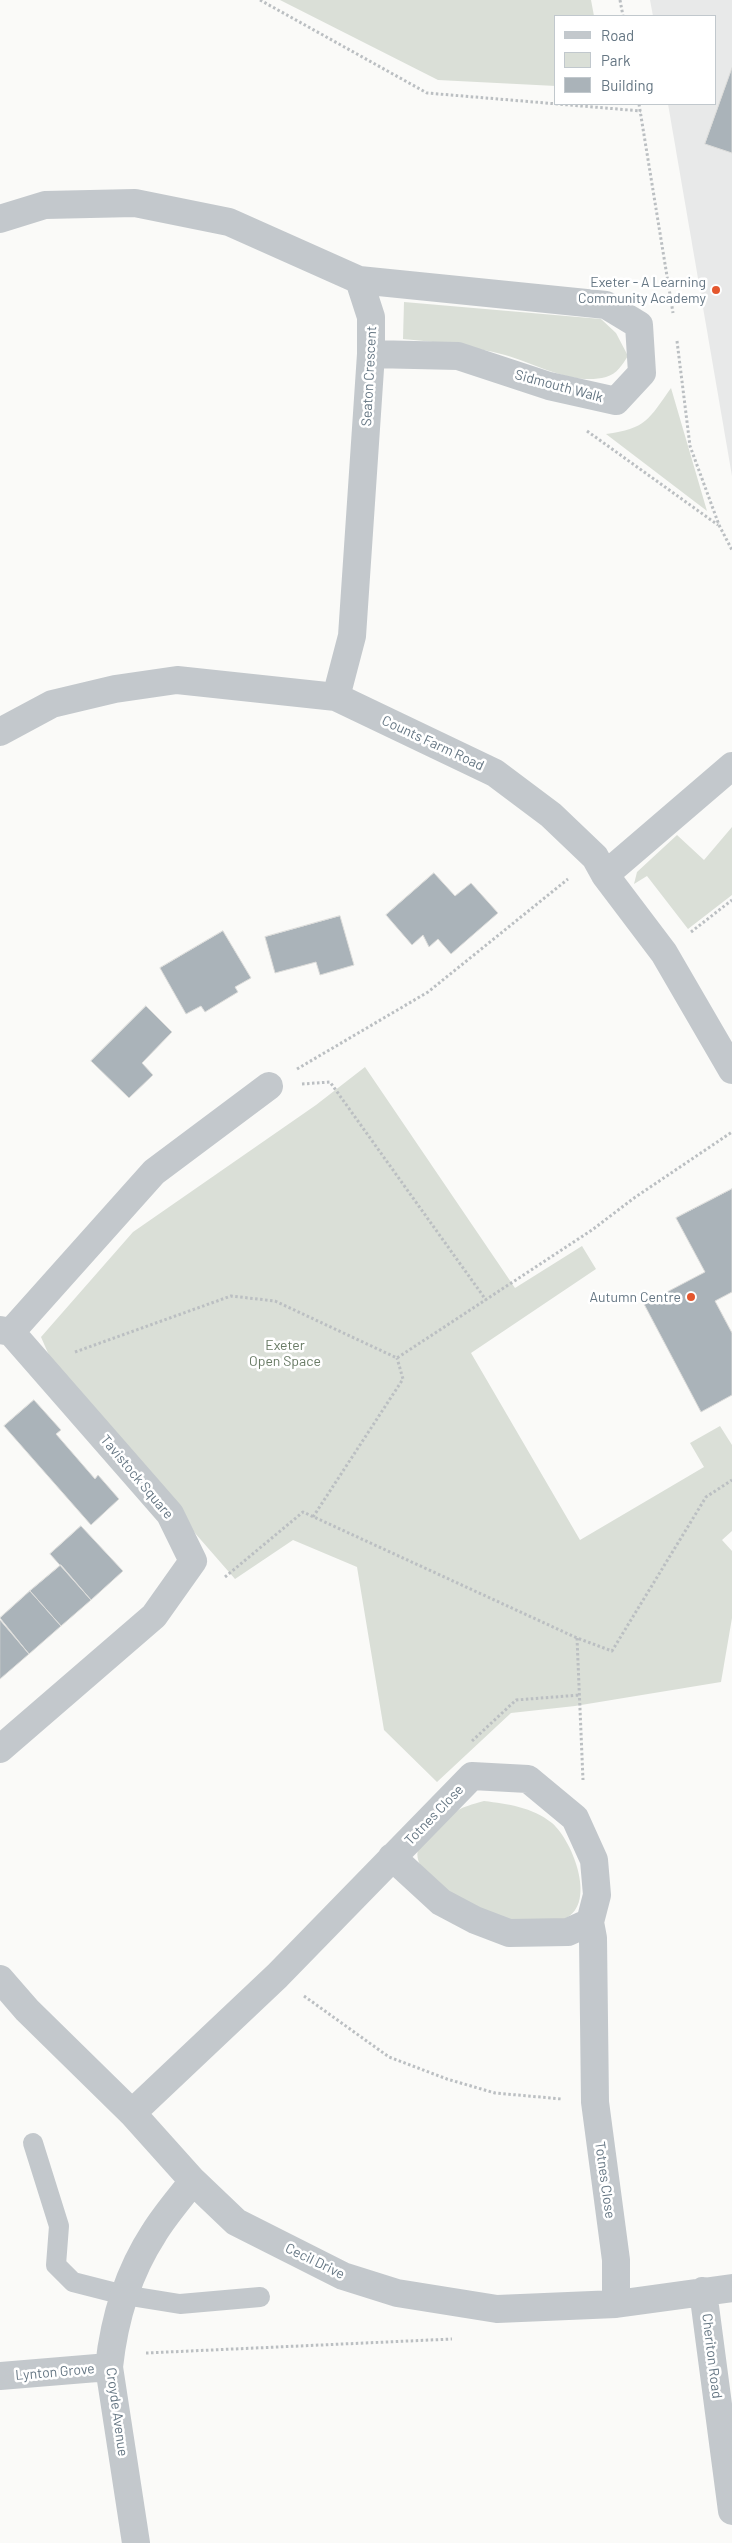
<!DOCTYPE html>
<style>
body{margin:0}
#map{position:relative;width:732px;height:2543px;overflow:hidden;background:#fafaf8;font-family:Barlow,sans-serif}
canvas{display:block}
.legend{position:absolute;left:554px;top:15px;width:162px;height:90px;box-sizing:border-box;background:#fff;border:1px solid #c1c8cd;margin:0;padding:6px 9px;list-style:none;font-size:15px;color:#657683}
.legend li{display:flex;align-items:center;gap:10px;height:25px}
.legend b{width:25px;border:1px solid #c1c8cd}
</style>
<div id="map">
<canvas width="732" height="2543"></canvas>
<ul class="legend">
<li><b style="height:6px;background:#c3c8cc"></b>Road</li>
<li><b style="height:14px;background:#dadfd7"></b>Park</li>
<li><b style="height:14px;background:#aab3b9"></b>Building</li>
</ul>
</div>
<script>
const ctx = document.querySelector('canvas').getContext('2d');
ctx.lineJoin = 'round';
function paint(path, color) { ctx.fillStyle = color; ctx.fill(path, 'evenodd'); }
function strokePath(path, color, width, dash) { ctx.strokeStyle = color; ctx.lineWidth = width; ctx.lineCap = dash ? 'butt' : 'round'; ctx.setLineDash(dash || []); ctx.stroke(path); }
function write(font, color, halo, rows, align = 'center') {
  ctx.font = font + ' Barlow,sans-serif'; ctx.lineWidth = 5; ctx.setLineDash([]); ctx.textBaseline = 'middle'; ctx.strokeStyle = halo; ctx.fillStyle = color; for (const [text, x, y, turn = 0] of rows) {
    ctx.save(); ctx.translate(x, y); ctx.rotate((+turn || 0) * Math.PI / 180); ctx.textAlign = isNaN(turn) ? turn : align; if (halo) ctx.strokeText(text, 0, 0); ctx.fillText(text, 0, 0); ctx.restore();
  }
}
const built = new Path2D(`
 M650,0H732V476L668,104H716V16H653Z`);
const green = new Path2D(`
 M280,0H591L594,16H556V86L438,80Z
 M404,302L601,319L616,333L628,356C622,365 617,374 606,377C573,386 537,364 505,355C471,346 438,342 403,339Z
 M671,388L707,511L606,434C646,429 649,419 671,388Z
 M732,827V895L688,929L647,876L634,884L637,872L677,835L704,860Z
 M365,1067L515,1288L582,1246L596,1269L471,1353L580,1540L704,1467L690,1443L720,1426L732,1445V1531L722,1540L732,1551V1618L721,1682L575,1706L511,1713L437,1782L384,1730L357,1567L293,1540L235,1579L58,1376L41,1337L133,1232L316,1105Z
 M484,1801C508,1804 532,1807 552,1823C573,1841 599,1907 562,1920C547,1926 526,1924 510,1919C487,1913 396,1877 422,1841C425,1836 432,1832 436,1828C456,1810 458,1808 484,1801Z`);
const building = new Path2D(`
 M732,68V153L705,144Z
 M434,873L455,896L471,883L498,913L451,954L438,939L429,947L423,935L412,945L386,915Z
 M340,916L354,965L320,975L316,962L275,973L265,937Z
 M223,931L251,978L235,987L238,992L205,1012L201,1006L186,1014L160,968Z
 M146,1006L172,1032L142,1063L153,1075L129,1098L91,1061Z
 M732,1189V1292L715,1301L732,1333V1395L701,1412L644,1304L705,1272L676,1218Z
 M34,1400L61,1430L56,1434L95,1479L98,1475L119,1499L91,1525L4,1426Z
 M81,1526L123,1571L91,1600L50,1554Z
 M61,1565L91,1600L61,1626L30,1591Z
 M30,1591L61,1626L29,1654L0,1618Z
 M0,1620L29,1654L0,1679Z`);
const path = new Path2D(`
 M260,0L427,93L641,111
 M620,0L623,16
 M639,104L673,313
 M677,341L690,446L719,525L732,550
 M587,431L718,525
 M691,932L732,900
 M297,1069L428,992L568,879
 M302,1084L330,1082L486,1300
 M75,1352L231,1296L275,1301L397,1358L592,1230L634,1198L732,1132
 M313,1517L403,1379L397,1358
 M225,1577L303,1512L577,1638L612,1651L706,1497L732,1480
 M577,1638L583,1780
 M472,1741L516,1700L580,1695
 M304,1996L389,2057L447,2079L495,2093L562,2099
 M146,2353L452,2339`);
const lane = new Path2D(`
 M33,2143L59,2226L56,2265L73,2282L124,2295L180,2304L260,2297`);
const street = new Path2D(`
 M0,219L45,205L135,203L229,222L359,280L371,317V354L352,636L336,697
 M359,280L606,305L639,325L642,373L616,401L549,386L458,356L371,354
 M0,732L52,704L115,689L177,680L336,697L495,773L551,815L595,857L605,875L664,953L732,1070
 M605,875L732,766
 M0,1330L11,1332L170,1514L193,1561L154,1616L0,1749
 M11,1332L154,1172L269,1086
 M392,1857L441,1902L475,1920L509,1933L568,1932L590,1922
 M0,1979L27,2010L132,2113L193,2181L236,2222L343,2276L397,2293L497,2309L616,2304L732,2288
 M132,2113L277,1976L472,1776L528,1779L575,1818L594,1860L597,1895L590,1922L593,1938L595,2102L616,2260V2304
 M703,2291L732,2511
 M0,2376L109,2367
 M136,2543L109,2367C114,2320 128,2273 154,2233C165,2215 180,2198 193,2181`);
const markers = [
 [716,290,5,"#e4572e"],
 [691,1297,5,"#e4572e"]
];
const poiNames = [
 ["Exeter - A Learning",706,282],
 ["Community Academy",706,298],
 ["Autumn Centre",681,1297]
];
const streetNames = [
 ["Seaton Crescent",369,376,-87],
 ["Sidmouth Walk",559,386,15],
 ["Counts Farm Road",433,743,25],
 ["Tavistock Square",137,1477,50],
 ["Totnes Close",434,1815,-46],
 ["Totnes Close",605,2180,82],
 ["Cecil Drive",315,2261,26],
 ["Cheriton Road",712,2356,83],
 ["Lynton Grove",55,2372,-5],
 ["Croyde Avenue",117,2412,82]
];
const parkNames = [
 ["Exeter",285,1345],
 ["Open Space",285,1361]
];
paint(built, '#e8e9e9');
paint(green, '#dadfd7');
paint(building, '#aab3b9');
strokePath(building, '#dcdcda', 1);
strokePath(path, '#bbbfc2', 3, [2.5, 2.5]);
strokePath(lane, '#c3c8cc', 20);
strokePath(street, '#c3c8cc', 28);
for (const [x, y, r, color] of markers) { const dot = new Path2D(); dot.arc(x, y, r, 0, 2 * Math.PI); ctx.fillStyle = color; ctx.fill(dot); strokePath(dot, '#fff', 2); }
write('14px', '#657683', '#fff', poiNames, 'right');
write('14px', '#657683', '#fff', streetNames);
write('14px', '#687a64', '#fff', parkNames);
</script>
